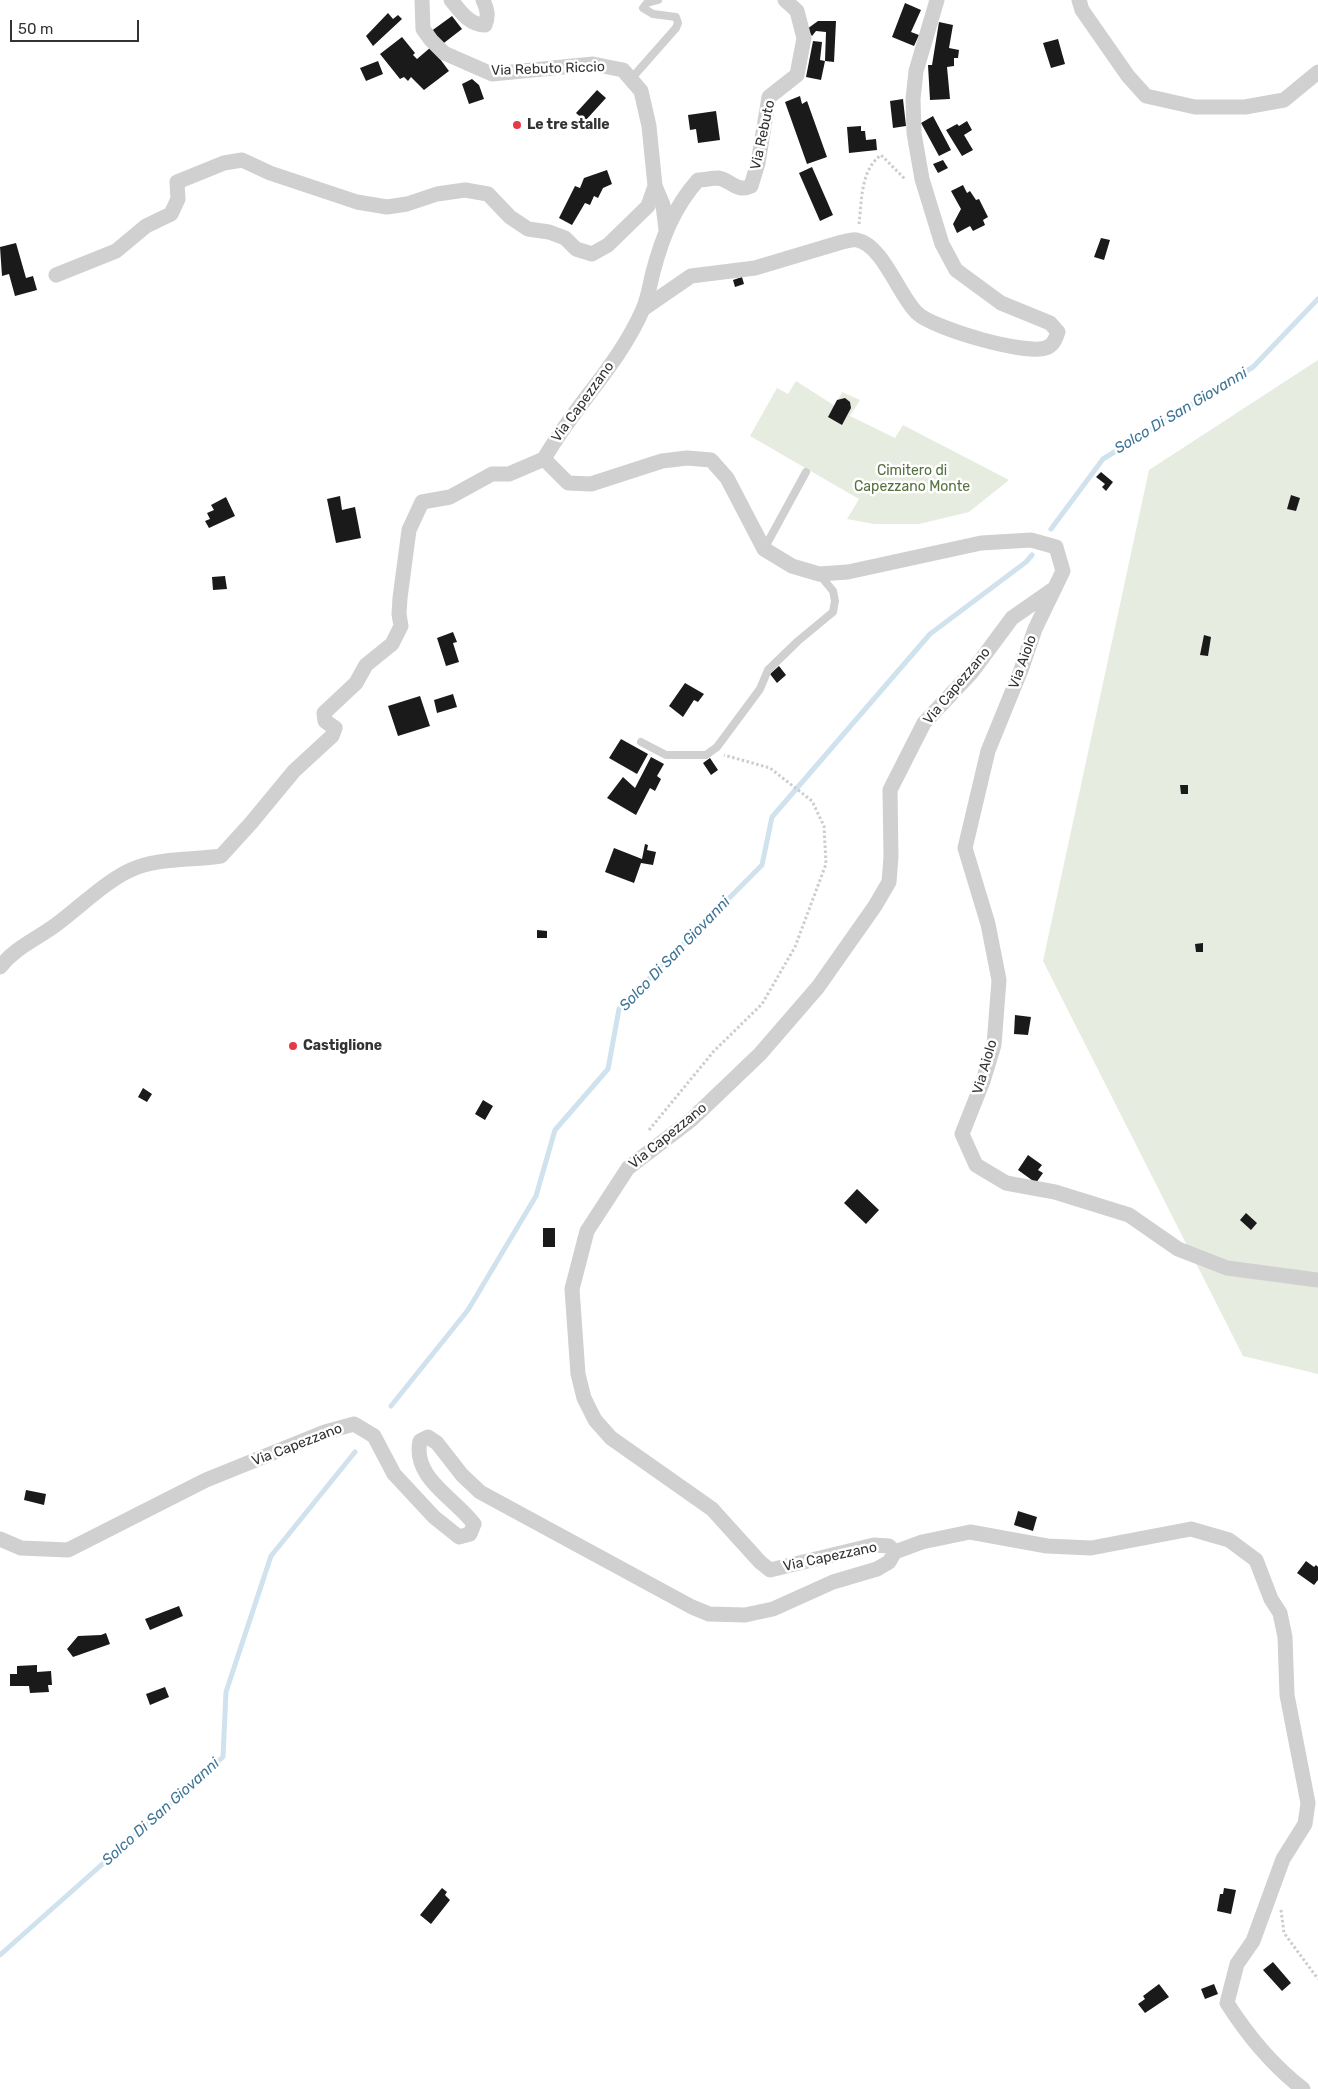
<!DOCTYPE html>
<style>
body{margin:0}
#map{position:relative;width:1318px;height:2089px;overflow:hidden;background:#fff;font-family:Rubik,sans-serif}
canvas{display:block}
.scale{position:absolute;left:10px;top:20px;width:129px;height:22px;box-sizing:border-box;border:2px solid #333;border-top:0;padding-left:6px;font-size:15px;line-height:18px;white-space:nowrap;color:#333;-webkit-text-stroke:4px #fff;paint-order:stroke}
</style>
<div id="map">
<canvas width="1318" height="2089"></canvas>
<div class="scale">50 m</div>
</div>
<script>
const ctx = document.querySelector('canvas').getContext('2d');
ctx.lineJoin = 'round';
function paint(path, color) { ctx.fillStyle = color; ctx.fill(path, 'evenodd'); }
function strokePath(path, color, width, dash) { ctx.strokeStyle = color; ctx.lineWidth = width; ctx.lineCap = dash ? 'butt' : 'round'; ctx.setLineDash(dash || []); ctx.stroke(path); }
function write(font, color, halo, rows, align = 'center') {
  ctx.font = font + ' Rubik,sans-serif'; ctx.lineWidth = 5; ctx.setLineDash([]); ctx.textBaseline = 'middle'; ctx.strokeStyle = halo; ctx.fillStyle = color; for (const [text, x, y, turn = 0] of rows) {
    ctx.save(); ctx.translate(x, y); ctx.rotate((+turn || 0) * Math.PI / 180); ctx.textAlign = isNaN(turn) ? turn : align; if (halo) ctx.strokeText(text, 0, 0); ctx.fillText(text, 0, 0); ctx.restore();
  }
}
const green = new Path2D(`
 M1318,360V1374L1243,1356L1043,961L1149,470Z
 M796,381L835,406L842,392L860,400L850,416L895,438L903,425L1009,480L969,512L919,524H874L847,519L859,499L750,436L777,388L788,394Z`);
const stream = new Path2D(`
 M1051,529L1103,459L1253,367L1318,299
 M391,1406L468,1310L536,1196L555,1130L608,1069L619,1009L762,865L772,817L930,634L1026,562L1032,555
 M0,1955L223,1757L226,1692L271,1556L355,1452`);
const building = new Path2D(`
 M905,3L921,10L911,32L919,35L914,46L892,37Z
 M388,13L393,19L398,15L402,19L373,46L366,36Z
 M452,16L462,29L440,46L430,32Z
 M818,21H836L834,62L825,61L826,32L816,31L812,36L807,29Z
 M939,22L953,25L949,48L959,50L958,58H954V66L947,67L950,99L930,100L928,65H932Z
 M402,37L415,53L413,55L417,59L431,47L449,71L424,90L411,77L408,81L404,77L400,79L380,54Z
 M1058,39L1065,64L1051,68L1043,43Z
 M813,41L822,42L820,60L825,61L821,80L806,77Z
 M378,61L383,74L366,81L360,68Z
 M472,79L479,85L484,99L469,104L462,84Z
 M597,90L606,98L585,121L576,113Z
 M800,96L802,104L807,101L827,157L807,164L785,102Z
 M903,99L906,126L893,128L890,101Z
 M716,111L720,140L698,143L696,129L690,130L688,115Z
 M933,116L951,150L939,156L921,123Z
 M967,121L972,130L964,135L973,150L962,156L946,130L957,124L959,126Z
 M861,126V131H865L866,140L876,139L877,150L849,153L847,127Z
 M943,160L948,168L938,173L933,164Z
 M812,167L833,215L820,221L799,173Z
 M607,170L612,184L603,188L598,198L594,196L590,205L585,203L572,225L559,218L575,186L580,188L584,178Z
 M963,185L967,193L970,191L976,200L979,199L988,217L983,220L985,225L973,231L970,226L957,233L953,224L961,209L951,191Z
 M1101,238L1110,240L1104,260L1094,257Z
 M16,243L26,278L33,276L37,290L15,296L9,274L2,276L0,247Z
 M742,277L744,284L735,287L733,280Z
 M845,398L850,402L851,408L842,425L828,417L837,400Z
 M1101,472L1113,482L1106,491L1102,487L1105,484L1096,477Z
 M1291,495L1300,498L1296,511L1287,509Z
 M340,496L342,510L355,507L361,538L336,543L327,499Z
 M226,497L235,516L209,528L205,521L210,519L207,513L214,510L211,505Z
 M225,576L227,589L213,590L212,577Z
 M453,632L457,642L453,643L459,662L446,666L437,638Z
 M1204,635L1211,637L1208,656L1200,655Z
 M779,666L786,675L777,683L770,674Z
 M685,683L704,694L698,702L694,700L683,717L669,706Z
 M453,694L457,707L437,713L434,700Z
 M420,696L430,726L398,736L388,706Z
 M621,739L648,754L637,774L609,758Z
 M651,757L664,764L657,776L661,779L655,791L650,788L636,815L607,798L623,777L635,788Z
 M710,758L718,770L711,775L703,763Z
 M1180,785H1188V794H1181Z
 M645,844L648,845L647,850L656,852L653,865L641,863L634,883L605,872L614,848L642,859Z
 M537,930L547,931V938H537Z
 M1203,943V952H1196L1195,944Z
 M1015,1015L1031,1017L1028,1035L1014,1034Z
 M143,1088L152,1094L147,1102L138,1097Z
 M483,1100L493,1106L485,1120L475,1114Z
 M1028,1155L1042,1165L1038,1170L1043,1173L1036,1183L1018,1170Z
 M857,1189L879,1210L866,1224L844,1203Z
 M1246,1213L1257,1223L1251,1230L1240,1220Z
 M543,1228H555V1247H543Z
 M26,1490L46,1494L44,1505L24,1500Z
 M1018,1511L1037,1517L1033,1531L1014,1525Z
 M1306,1561L1314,1567L1316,1565L1318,1567V1580L1314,1585L1297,1573Z
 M179,1606L183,1616L150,1630L145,1619Z
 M106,1633L110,1644L73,1657L67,1649L78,1636L101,1635Z
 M37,1665V1672L51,1671L52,1685H48L49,1692L30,1693L29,1686H10V1674H17V1666Z
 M165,1687L169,1697L150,1705L146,1694Z
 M442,1888L447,1892L445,1895L450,1900L431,1924L420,1915Z
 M1224,1888L1236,1890L1231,1914L1217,1911L1220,1894H1223Z
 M1273,1962L1291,1983L1282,1991L1263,1970Z
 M1159,1984L1169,1997L1145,2013L1138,2004L1145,1999L1143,1996Z
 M1214,1984L1218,1994L1205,1999L1201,1989Z`);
const path = new Path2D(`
 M859,224C862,201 860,171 881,155L906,180
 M649,1130L714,1051L762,1004L795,947L826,864L824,826L812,801L770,768L724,755
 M1281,1910L1284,1933L1318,1979`);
const lane = new Path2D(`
 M631,79L676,28L678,23L676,17L653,14L643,8L647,3L658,0
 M764,549L806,472
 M641,742L666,755H706L717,747L760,689L768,670L798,641L833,612L835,601L833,591L819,574`);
const street = new Path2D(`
 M422,0L423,29L431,40L444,53L492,74L593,64L623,70L641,91L649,126L655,186L663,205L666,230
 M451,0C460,11 469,25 485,25C489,16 487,9 483,0
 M785,0L797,11L804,38L797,75L769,97L758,163L751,186C737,193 731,180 718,178C712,178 704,180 698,180C674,207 662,238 653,272C650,284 648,298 643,309C619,365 573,407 544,459L568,483L591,484L662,461L687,458L711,460L727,478L764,549L792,566L819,574L848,572L981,543L1031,540L1056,547L1063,571L1035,629L1021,670L988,751L965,848L988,924L999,980L994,1045L983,1081L962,1134L976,1165L1006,1183L1055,1192L1129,1215L1178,1249L1227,1268L1318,1280
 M1079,0L1082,10L1128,76L1146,96L1195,107H1245L1284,100L1318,72
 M56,275L116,251L146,226L171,214L178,199L177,182L224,163L242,160L270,173L357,202L387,207L407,204L437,194L465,190L488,194L510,217L528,229L549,232L565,238L576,249L592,254L608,245L648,206L655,186
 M643,309L691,276L755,268L842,242C847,241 853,239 857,240C883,245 899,296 917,313C932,328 1029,357 1048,347C1054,344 1056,338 1058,332L1050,323L1001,303L956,270L942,244L922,179L914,133L913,99L916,71L937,0
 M0,967C16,947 37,939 57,924C80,907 111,876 138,867C164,858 194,860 221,856L251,823L294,771L332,736L335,728L325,721L324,713L356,683L366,665L392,644L401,626L399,614L400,598L409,530L422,502L450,497L492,474H509L544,459
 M0,1539L21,1548L68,1550L206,1480L325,1432L354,1424L374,1436L394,1474L434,1517L459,1537L470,1534L474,1524C455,1498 412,1478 420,1441L428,1437L437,1443L462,1475L480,1492L692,1607L709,1614L745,1615L773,1609L833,1582L877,1569L889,1562L895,1552L889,1546L874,1545L770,1570L760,1562L712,1509L611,1438L595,1420L584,1398L578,1374L572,1289L587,1231L628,1168L691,1120L760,1054L818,987L875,906L889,882L891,857L890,790L924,723L972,672L1012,618L1055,588
 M895,1552L922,1542L970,1532L1047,1546L1091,1548L1191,1529L1229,1540L1256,1560L1271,1599L1280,1613L1285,1637L1287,1695L1308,1803L1305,1824L1283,1859L1253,1941L1237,1964L1227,2003C1248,2036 1272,2065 1303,2089`);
const markers = [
 [517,125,5,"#e63946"],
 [293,1046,5,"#e63946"]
];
const streetNames = [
 ["Via Rebuto Riccio",548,69,-2],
 ["Via Rebuto",763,135,-78],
 ["Via Capezzano",583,402,-54],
 ["Via Aiolo",1023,662,-70],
 ["Via Capezzano",957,686,-50],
 ["Via Aiolo",985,1067,-74],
 ["Via Capezzano",668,1136,-39],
 ["Via Capezzano",297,1445,-21],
 ["Via Capezzano",830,1557,-12]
];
const poiNames = [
 ["Le tre stalle",527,125],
 ["Castiglione",303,1046]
];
const parkNames = [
 ["Cimitero di",912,471],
 ["Capezzano Monte",912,487]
];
const waterNames = [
 ["Solco Di San Giovanni",1181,411,-31],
 ["Solco Di San Giovanni",675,954,-46],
 ["Solco Di San Giovanni",161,1812,-42]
];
paint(green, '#e6ecdf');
strokePath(stream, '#cfe2ee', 5);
paint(building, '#1a1a1a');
strokePath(path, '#cdcdcd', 3, [2.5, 2.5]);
strokePath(lane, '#d0d0d0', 8);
strokePath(street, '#d0d0d0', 15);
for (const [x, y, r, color] of markers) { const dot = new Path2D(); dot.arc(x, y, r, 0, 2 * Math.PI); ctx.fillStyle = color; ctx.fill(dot); strokePath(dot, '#fff', 2); }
write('14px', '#333', '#fff', streetNames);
write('bold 14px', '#333', '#fff', poiNames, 'left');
write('14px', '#56703f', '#fff', parkNames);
write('italic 15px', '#3f7597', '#fff', waterNames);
</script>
